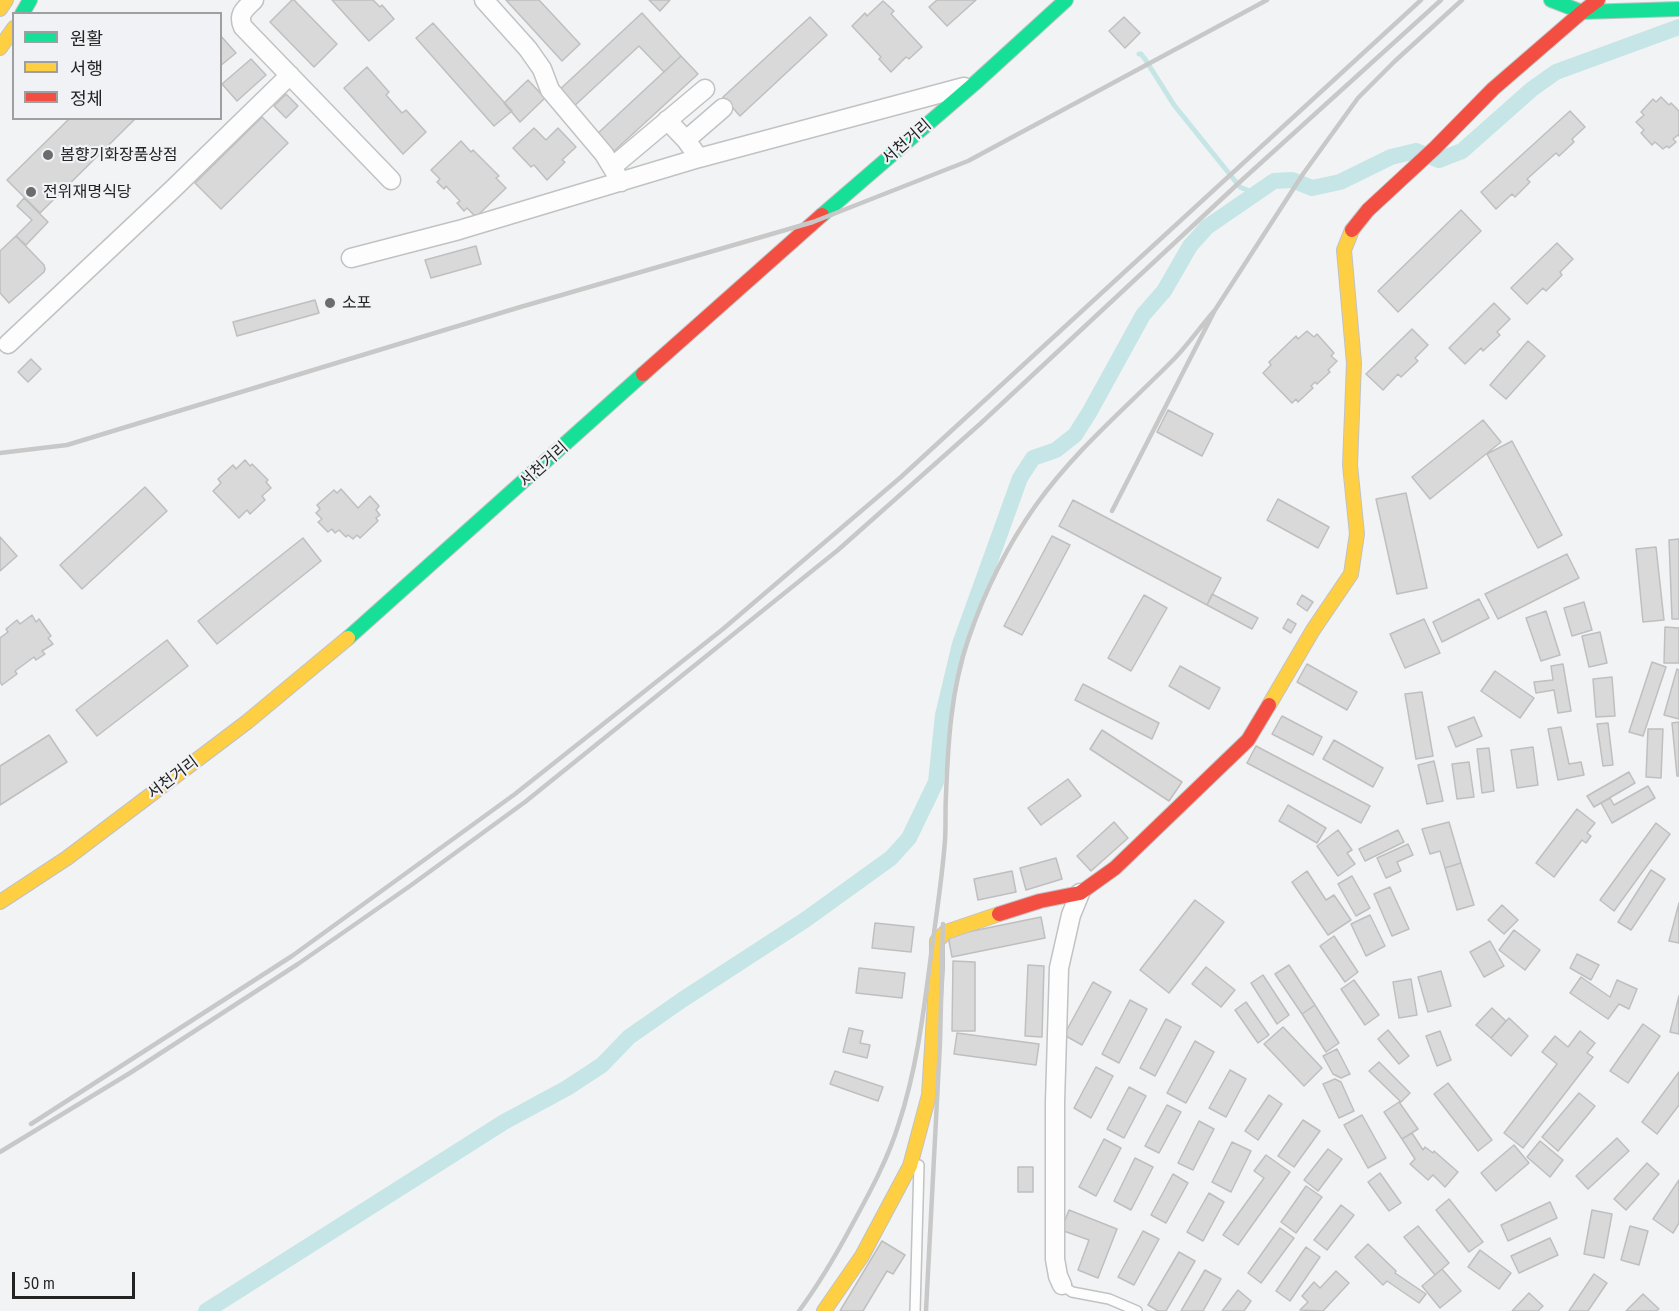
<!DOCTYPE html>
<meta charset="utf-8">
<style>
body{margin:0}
#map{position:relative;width:1679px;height:1311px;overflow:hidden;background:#f2f3f4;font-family:"PT Sans Narrow","Noto Sans KR",sans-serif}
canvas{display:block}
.legend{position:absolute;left:12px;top:12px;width:210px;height:108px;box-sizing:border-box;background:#f1f2f5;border:2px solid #9f9fa1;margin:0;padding:8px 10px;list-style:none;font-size:18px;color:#232324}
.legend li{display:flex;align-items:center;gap:12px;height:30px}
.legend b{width:30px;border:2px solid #9f9fa1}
.scale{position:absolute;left:12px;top:1272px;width:123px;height:27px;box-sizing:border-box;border:3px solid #232324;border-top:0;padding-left:8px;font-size:18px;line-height:21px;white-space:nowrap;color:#232324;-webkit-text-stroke:4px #f1f2f5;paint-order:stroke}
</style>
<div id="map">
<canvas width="1679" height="1311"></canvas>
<ul class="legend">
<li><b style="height:8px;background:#16e098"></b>원활</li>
<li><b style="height:8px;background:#ffcf43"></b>서행</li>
<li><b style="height:8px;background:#f24e42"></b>정체</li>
</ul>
<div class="scale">50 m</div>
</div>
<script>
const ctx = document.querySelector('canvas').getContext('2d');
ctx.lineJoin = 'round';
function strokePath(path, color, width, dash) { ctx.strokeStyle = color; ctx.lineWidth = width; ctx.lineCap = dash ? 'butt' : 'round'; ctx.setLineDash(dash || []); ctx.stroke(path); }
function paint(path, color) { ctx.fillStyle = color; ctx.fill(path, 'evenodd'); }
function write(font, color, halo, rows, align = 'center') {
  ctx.font = font + ' "PT Sans Narrow","Noto Sans KR",sans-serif'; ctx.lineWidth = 4.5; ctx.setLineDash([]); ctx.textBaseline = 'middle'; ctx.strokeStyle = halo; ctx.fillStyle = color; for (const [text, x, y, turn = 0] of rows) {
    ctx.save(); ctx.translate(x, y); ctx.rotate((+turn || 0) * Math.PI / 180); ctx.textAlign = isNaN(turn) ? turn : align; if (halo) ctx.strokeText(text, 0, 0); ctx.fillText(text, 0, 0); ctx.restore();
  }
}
const stream = new Path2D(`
 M1139,54H1141L1145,59L1174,105L1240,187L1254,193`);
const canal = new Path2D(`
 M206,1311L504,1122L567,1088L602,1065L629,1037L682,1000L805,920L891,858L909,838L936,782L943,715L960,644L1020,478L1033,458L1056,450L1075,435L1089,413L1143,315L1164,291L1190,246L1207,227L1274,181L1292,180L1312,188L1340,182L1391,157L1416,151L1439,160L1462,151L1532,89L1556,72L1679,27`);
const building = new Path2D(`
 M292,0H294L337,44L314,67L270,22Z
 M332,0H373L380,7L382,5L394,19L369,41Z
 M506,0H539L580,44L562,61Z
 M649,0H670L660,11Z
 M937,0H976L947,26L929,7Z
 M883,1L894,11L891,14L922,47L909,59L906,57L891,72L879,59L881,57L852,26L865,13L867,16Z
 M642,13L681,56L664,72L639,46L571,109L556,93Z
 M810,17L827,35L740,116L723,97Z
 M1124,17L1140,33L1125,48L1109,31Z
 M433,23L512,111L494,126L416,38Z
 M220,35L236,53L220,66Z
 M681,56L698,74L612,153L596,135Z
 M251,59L266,75L237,101L222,84Z
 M367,67L389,92L386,95L402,113L406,110L426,132L403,154L344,88Z
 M528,80L545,98L520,122L504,103Z
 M286,94L298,106L286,118L274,106Z
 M1661,97L1669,105L1671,103L1679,111V136L1678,135L1673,139L1676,142L1669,148L1667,146L1663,149L1655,142L1652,145L1641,133L1644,130L1636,122L1644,115L1641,112L1653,99L1656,102Z
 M1570,111L1585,127L1572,139L1574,142L1559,156L1556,153L1527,179L1530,182L1515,197L1512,194L1496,209L1481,192Z
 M262,117L288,143L221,209L195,183Z
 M70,118H136L40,213L7,180Z
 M534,128L546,140L558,128L576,147L562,160L565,162L547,180L534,165L531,167L513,148Z
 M461,141L471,152L473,150L499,176L496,178L506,188L476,217L467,208L464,211L457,203L460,201L446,186L444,189L437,182L440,179L431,170Z
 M24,198L48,222L26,245L16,236L32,220L17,206Z
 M1461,210L1481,231L1398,312L1378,291Z
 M16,236L44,265L45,269L44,272L9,303L0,293V251Z
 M1557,243L1573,259L1560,272L1562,275L1546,291L1543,288L1527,304L1511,288Z
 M476,246L481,264L431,278L425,260Z
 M315,300L319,313L237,336L233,322Z
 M1494,303L1510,319L1497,332L1500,335L1483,351L1481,348L1465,364L1449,348Z
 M1412,329L1428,345L1415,358L1418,361L1401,377L1398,374L1383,390L1366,374Z
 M1307,331L1314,337L1317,334L1334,353L1331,356L1337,361L1328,370L1330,372L1317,384L1315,382L1311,386L1313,388L1298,402L1296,399L1292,403L1263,373L1271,365L1269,362L1296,336L1298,339Z
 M1528,341L1545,356L1506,399L1490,385Z
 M31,359L41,369L28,382L18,372Z
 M1168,410L1213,434L1202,456L1157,432Z
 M1483,420L1501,442L1430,499L1412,477Z
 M1512,441L1562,535L1538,548L1487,454Z
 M245,460L250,466L252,464L268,480L266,482L271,488L262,496L265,500L250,514L247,510L239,518L213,491L221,483L218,479L233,465L236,469Z
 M145,487L167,511L82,589L60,565Z
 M341,489L358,508L370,496L379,506L376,510L380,515L376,518L378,521L360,538L357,535L353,539L348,535L346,537L339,530L335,533L332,529L328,532L318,522L322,519L316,513L320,509L317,505L334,490L337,493Z
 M1406,493L1427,588L1397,594L1376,499Z
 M1278,499L1329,527L1318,548L1267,520Z
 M1073,500L1221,578L1207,605L1059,526Z
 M1052,536L1070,545L1022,635L1004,626Z
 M0,537L17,556L0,571Z
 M303,538L321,561L217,644L198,621Z
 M1679,539V619H1672L1669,540Z
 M1656,547L1664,620L1643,622L1636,549Z
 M1567,554L1579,578L1498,619L1485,594Z
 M1212,594L1258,618L1252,629L1207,605Z
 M1144,595L1167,608L1131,671L1108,658Z
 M1302,595L1313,602L1307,611L1297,604Z
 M1479,599L1489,618L1442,642L1433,622Z
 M1584,602L1592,630L1572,636L1564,608Z
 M1546,611L1560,655L1541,661L1526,618Z
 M32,615L36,622L39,619L51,636L48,638L53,644L42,651L45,654L36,660L34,657L15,671L17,674L2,685L0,682V638L8,632L6,629L17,620L20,624Z
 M1288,619L1296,624L1291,633L1283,628Z
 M1424,619L1440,653L1405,668L1390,634Z
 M1665,627L1679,628V663H1664Z
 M1600,632L1607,663L1589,667L1582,636Z
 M167,640L188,666L97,736L76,710Z
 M1652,662L1666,667L1643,736L1629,732Z
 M1307,664L1357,692L1347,710L1297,682Z
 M1563,664L1571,711L1558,713L1554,690L1536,693L1534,682L1553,680L1551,666Z
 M1180,666L1220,688L1209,709L1169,686Z
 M1677,669L1679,670V719L1664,715Z
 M1495,671L1534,698L1520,718L1481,691Z
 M1612,677L1615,716L1596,717L1593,679Z
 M1083,684L1159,723L1152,739L1075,700Z
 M1422,692L1433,756L1416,759L1405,694Z
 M1282,716L1322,737L1313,755L1272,734Z
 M1474,717L1482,736L1456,747L1448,727Z
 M1679,722V776H1677L1672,723Z
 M1608,723L1613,765L1603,766L1597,724Z
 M1561,727L1569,764L1581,762L1584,775L1558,780L1548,729Z
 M1648,729H1663L1661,778L1646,777Z
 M1102,730L1182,782L1169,801L1090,749Z
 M49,735L67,762L0,805V766Z
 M1334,740L1383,768L1373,787L1323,759Z
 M1256,746L1370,806L1361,823L1247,763Z
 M1533,747L1538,785L1517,788L1511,750Z
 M1489,748L1494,791L1482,793L1477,749Z
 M1434,761L1443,801L1427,804L1418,765Z
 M1469,762L1474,797L1457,799L1452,764Z
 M1629,772L1635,783L1594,807L1587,796Z
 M1068,779L1081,796L1041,825L1028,808Z
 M1648,786L1655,798L1612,823L1601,803L1610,798L1614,805Z
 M1288,805L1326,828L1317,843L1279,821Z
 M1577,809L1595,823L1587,833L1591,836L1586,843L1582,840L1554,877L1536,863Z
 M1114,822L1128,838L1091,871L1077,856Z
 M1449,822L1461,863L1445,868L1440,851L1430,854L1422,829Z
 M1656,823L1670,834L1614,911L1600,900Z
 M1338,830L1352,850L1347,853L1355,864L1338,876L1317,846Z
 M1398,830L1404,842L1365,861L1359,849Z
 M1408,844L1413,855L1397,862L1401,871L1386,878L1377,858Z
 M1056,858L1062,879L1026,890L1020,868Z
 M1461,863L1474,905L1457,910L1445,868Z
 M1651,870L1665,879L1631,930L1618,922Z
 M1012,871L1016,892L978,900L974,879Z
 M1307,871L1326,900L1334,895L1351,920L1328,935L1292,882Z
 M1352,876L1370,908L1356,916L1338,884Z
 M1390,887L1409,929L1392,936L1374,894Z
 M1195,900L1224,922L1169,993L1140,970Z
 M1679,903V943L1669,941Z
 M1502,905L1518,920L1504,934L1488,920Z
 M1370,915L1385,946L1366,956L1351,924Z
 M1041,917L1045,938L952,957L948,936Z
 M875,923L914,927L911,952L872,948Z
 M1514,930L1540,950L1525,970L1499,950Z
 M1334,936L1358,972L1345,982L1320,946Z
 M1490,941L1504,966L1484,977L1470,952Z
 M1577,954L1599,965L1591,980L1570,968Z
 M953,961L975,962V1031H952Z
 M1028,965L1044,966L1042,1037L1025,1036Z
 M1289,965L1315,1005L1302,1014L1275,974Z
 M1206,967L1235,990L1221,1007L1192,984Z
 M859,968L905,973L902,998L856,993Z
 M1441,971L1451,1006L1428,1012L1418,977Z
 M1263,975L1289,1015L1277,1024L1251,983Z
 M1581,977L1610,997L1617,980L1637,989L1629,1009L1619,1004L1608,1019L1570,993Z
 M1411,979L1417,1015L1399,1018L1393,982Z
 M1354,980L1379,1015L1365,1025L1341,989Z
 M1093,982L1111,992L1082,1045L1064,1035Z
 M1679,996V1034L1670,1032Z
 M1130,1000L1147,1009L1119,1063L1102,1054Z
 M1246,1002L1269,1035L1258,1043L1235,1010Z
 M1315,1005L1339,1043L1326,1052L1302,1014Z
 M1492,1008L1506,1021L1491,1038L1476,1025Z
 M1509,1018L1528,1036L1511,1056L1491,1038Z
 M1166,1019L1181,1027L1155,1076L1140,1068Z
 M1643,1024L1660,1036L1628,1083L1610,1071Z
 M1283,1027L1322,1068L1304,1086L1264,1044Z
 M849,1028L863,1031L860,1043L870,1045L867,1058L843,1052Z
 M1388,1030L1409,1056L1399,1064L1378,1039Z
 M1440,1031L1451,1060L1437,1066L1426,1036Z
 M1580,1031L1595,1043L1587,1053L1593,1057L1523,1148L1504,1133L1557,1064L1542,1052L1555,1036L1568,1047Z
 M957,1033L1039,1044L1036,1065L954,1054Z
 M1195,1041L1214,1052L1186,1103L1167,1093Z
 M1337,1049L1350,1074L1341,1078L1333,1074L1323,1056Z
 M1379,1062L1410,1093L1401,1102L1369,1071Z
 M1096,1067L1113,1076L1091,1118L1074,1108Z
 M1230,1070L1246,1079L1226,1117L1209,1108Z
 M835,1071L883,1087L878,1101L830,1084Z
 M1679,1072V1105L1657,1134L1642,1122Z
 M1335,1079L1341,1082L1354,1111L1339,1118L1323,1084Z
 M1448,1083L1492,1140L1478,1151L1434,1094Z
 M1129,1087L1146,1096L1124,1138L1107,1129Z
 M1579,1093L1595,1106L1558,1151L1542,1137Z
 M1269,1095L1282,1104L1258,1140L1245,1131Z
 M1399,1102L1418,1129L1402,1139L1384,1112Z
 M1167,1105L1181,1112L1159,1153L1145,1146Z
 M1362,1115L1386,1158L1368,1168L1344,1125Z
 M1303,1120L1320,1131L1294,1167L1278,1156Z
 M1199,1121L1214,1129L1193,1170L1178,1163Z
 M1412,1133L1423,1150L1425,1147L1433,1153L1434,1151L1458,1172L1445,1187L1433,1175L1428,1180L1410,1164L1415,1159L1402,1139Z
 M1617,1138L1629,1151L1588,1189L1576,1176Z
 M1104,1139L1121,1148L1096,1196L1079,1187Z
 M1540,1141L1563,1160L1550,1177L1527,1157Z
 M1232,1142L1251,1151L1231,1192L1212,1182Z
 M1514,1145L1529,1163L1496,1191L1481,1173Z
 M1328,1149L1342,1159L1318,1191L1304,1180Z
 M1266,1155L1290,1172L1238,1245L1223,1235L1264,1178L1254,1171Z
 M1135,1158L1153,1167L1131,1210L1114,1201Z
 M1647,1163L1659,1174L1626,1210L1614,1199Z
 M1018,1167H1033V1192H1018Z
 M1380,1173L1401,1203L1389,1211L1368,1182Z
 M1173,1174L1188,1183L1166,1223L1151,1215Z
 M1679,1180V1223L1673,1233L1653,1219Z
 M1306,1186L1322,1197L1296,1233L1281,1222Z
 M1209,1193L1224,1202L1203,1241L1187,1232Z
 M1449,1199L1483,1242L1469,1252L1436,1210Z
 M1550,1202L1557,1218L1508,1241L1501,1225Z
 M1341,1205L1354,1215L1327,1250L1314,1240Z
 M1069,1210L1117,1229L1098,1278L1078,1270L1089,1240L1061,1230Z
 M1592,1210L1612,1214L1604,1258L1584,1254Z
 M1418,1226L1449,1263L1435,1275L1404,1237Z
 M1630,1226L1648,1231L1639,1265L1621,1260Z
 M1280,1228L1294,1238L1261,1283L1248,1273Z
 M1143,1231L1159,1239L1134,1285L1118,1277Z
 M1550,1238L1558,1255L1519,1273L1511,1256Z
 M882,1241L905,1255L893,1274L887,1271L863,1311H840Z
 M1368,1244L1396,1271L1395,1273L1426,1294L1419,1303L1387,1281L1383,1285L1355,1257Z
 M1306,1247L1320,1257L1290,1301L1276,1291Z
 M1480,1250L1511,1273L1499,1289L1468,1267Z
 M1179,1252L1195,1261L1166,1311H1158L1148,1305Z
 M1442,1269L1461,1291L1440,1308L1422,1286Z
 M1205,1270L1221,1279L1203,1311H1181Z
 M1336,1271L1349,1283L1323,1311L1300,1310L1308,1302L1302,1296L1314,1282L1320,1288Z
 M1594,1274L1607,1283L1588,1311H1569Z
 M1238,1290L1251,1301L1244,1311H1222Z
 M1529,1293L1543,1306L1538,1311H1512Z
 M1643,1294L1659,1309L1656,1311H1626Z`);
const lane = new Path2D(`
 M1062,1285L1072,1292L1109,1299L1137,1311
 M915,1311L919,1165`);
const street = new Path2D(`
 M254,0C245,9 237,14 243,27L391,180
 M484,0L528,49L542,69L550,90L604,154L621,182
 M667,120L686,140L699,158
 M686,140L723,108
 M612,167L705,89
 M351,258L459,230L699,158L964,87
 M8,344L173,189L290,75
 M1062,1285L1058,1276L1055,1259V1102L1059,968L1071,915L1080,893`);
const fast = new Path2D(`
 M1551,0L1582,12L1679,9
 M22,14L30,0
 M822,215L974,84L1066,0
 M348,638L643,374`);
const slow = new Path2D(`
 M0,9L6,0
 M0,48L14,28
 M1269,705L1313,630L1351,574L1357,534L1350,465L1354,363L1344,250L1352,230
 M0,902L67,858L247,722L348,638
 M824,1311L862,1256L910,1166L929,1095L937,968V941L946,932L999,914`);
const jam = new Path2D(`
 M1352,230L1368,210L1435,148L1493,89L1582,12L1598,0
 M643,374L822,215
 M999,914L1040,901L1080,893L1115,868L1248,740L1269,705`);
const rail = new Path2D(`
 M0,453L67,445L517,308L813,222L968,161L1267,0
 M1112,511L1215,310L1303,174L1358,98L1395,61L1462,0
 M31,1124L292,956L515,794L723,629L901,477L1421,0
 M0,1152L130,1073L298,964L410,886L525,802L838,550L980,424L1242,180L1441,0
 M799,1311C819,1284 836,1255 852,1225C870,1192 888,1159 899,1123C916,1071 923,1017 930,963C935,922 942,882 945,840C946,826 945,810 946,795C948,744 951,689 968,640C984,593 1007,546 1036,505C1076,449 1128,406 1175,358C1189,343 1201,326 1215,310
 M926,1311L940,1043L943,924`);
const markers = [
 [48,155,6,"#6b6c6d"],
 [31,192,6,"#6b6c6d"],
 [330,303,6,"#6b6c6d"]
];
const streetNames = [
 ["서천거리",907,142,-41],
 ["서천거리",544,465,-42],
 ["서천거리",173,778,-37]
];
const poiNames = [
 ["봄향기화장품상점",60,155],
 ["전위재명식당",43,192],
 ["소포",342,303]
];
strokePath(stream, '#c6e5e6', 5);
strokePath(canal, '#c6e5e6', 16);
paint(building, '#dad9d9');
strokePath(building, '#bfbfc0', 1.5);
strokePath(lane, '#c1c2c3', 12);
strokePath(street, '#c1c2c3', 21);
strokePath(fast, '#c1c2c3', 16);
strokePath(slow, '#c1c2c3', 16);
strokePath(jam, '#c1c2c3', 16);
strokePath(lane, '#fdfdfd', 9);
strokePath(street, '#fdfdfd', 18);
strokePath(fast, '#16e098', 14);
strokePath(slow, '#ffcf43', 14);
strokePath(jam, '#f24e42', 14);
strokePath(rail, '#c8c8c9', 4.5);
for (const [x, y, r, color] of markers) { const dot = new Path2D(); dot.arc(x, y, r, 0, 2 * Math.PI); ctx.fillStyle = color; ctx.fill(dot); strokePath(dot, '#f1f2f5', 2); }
write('16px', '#232324', '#f1f2f5', streetNames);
write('16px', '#232324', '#f1f2f5', poiNames, 'left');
</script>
